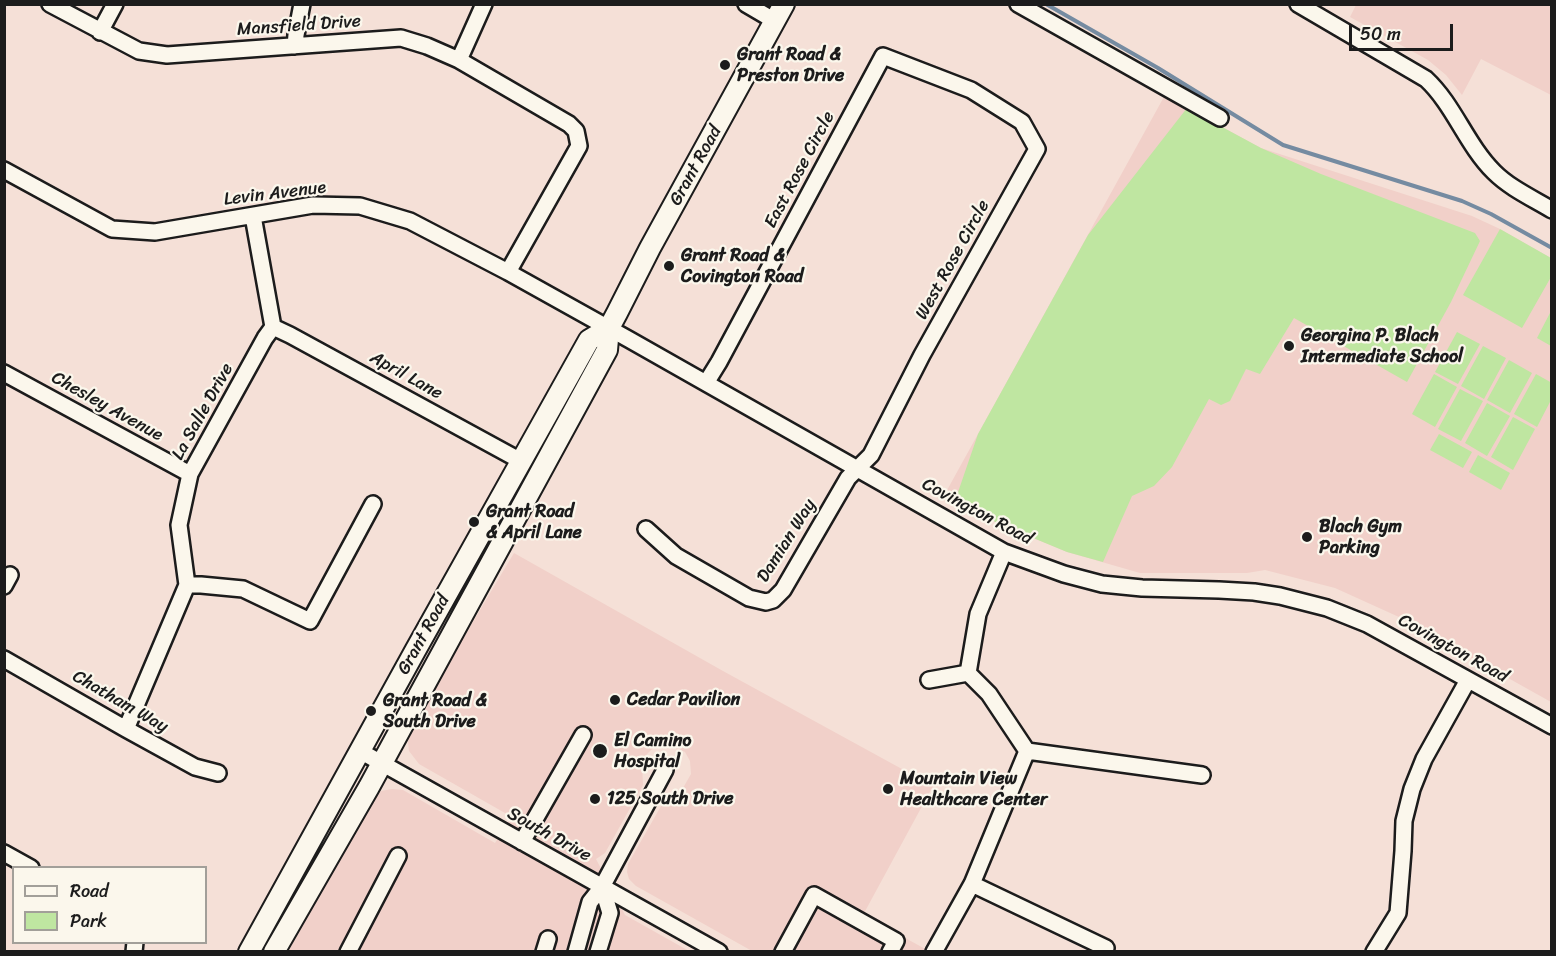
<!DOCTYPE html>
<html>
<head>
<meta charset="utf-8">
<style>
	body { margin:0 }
	#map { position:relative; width:1556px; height:956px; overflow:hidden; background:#f5e0d7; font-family:Sriracha,sans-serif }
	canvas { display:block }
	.frame { position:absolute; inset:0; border:6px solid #1c1c1c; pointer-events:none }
	.legend { position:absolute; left:12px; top:866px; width:195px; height:78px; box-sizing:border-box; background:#fbf7ec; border:2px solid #a29f99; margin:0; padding:8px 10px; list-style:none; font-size:18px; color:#1c1c1c }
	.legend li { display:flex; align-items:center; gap:12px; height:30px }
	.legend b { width:30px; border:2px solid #a29f99 }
	.scale { position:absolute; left:1349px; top:24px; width:104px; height:27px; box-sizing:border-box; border:3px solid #1c1c1c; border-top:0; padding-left:8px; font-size:18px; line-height:21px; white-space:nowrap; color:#1c1c1c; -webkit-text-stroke:4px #fbf7ec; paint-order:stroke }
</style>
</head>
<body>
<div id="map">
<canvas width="1556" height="956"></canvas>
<div class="frame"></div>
<ul class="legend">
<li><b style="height:8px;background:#fbf7ec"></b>Road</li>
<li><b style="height:16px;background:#bfe6a1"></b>Park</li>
</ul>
<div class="scale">50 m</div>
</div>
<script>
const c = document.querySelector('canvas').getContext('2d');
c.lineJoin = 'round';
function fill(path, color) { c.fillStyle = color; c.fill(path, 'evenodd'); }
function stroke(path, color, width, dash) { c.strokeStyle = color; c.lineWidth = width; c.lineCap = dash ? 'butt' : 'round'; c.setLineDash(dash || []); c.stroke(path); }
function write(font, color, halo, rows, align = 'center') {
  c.font = font + ' Sriracha,sans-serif'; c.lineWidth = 4.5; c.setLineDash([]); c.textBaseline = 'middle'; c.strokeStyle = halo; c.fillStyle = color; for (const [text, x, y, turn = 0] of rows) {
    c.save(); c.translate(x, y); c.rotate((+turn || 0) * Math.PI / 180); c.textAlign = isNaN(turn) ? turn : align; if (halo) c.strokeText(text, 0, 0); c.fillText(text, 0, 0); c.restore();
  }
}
fill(new Path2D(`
	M1356,5H1551V95L1481,59L1462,95L1446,75L1428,60L1350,17Z
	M1165,95L1187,108L1261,148L1472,216L1500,229L1551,258V702L1399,617L1335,588L1265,570L1247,573H1140L1067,552L997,523L946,492Z
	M514,553L723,671L933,786L863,915L929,951H752L636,886L629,879L627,872L628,864L665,799L683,788L691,774L690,761L685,752L669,745H658L653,748L646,755L642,764L643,785L605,853L596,859L625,915L689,951L288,952L372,800L381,791L392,789L403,790L495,843L512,817L419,764L409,751L408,742L409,733L452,657Z`), '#f1d0c9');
fill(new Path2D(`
	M1187,108L1261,148L1321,174L1475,233L1480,241L1451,302L1407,382L1294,318L1260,374L1246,369L1230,401L1221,405L1209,399L1172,467L1154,486L1132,496L1103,562L1067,552L997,523L956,498L978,434L1088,235Z
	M1500,229L1551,258V277L1522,328L1463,295Z
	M1551,311V346L1537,338Z
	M1457,332L1480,344L1458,384L1435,372Z
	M1483,346L1506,358L1484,399L1461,386Z
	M1509,360L1532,373L1510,413L1487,400Z
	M1434,374L1457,387L1435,427L1412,414Z
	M1536,374L1552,383L1551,400L1537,427L1514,414Z
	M1460,389L1483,401L1461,441L1438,429Z
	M1487,403L1510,416L1487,456L1465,443Z
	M1513,417L1535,429L1513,470L1491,457Z
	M1439,434L1472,452L1463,468L1430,450Z
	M1478,455L1510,473L1501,490L1469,472Z`), '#bfe6a1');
stroke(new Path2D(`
	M1046,4L1158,68L1283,145L1462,201L1491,214L1552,248`), '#758ba1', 4);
const minor = new Path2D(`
	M50,4L139,51L167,55L401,38L427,46L459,60L569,124L576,131L579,146L508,272
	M746,4L775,21
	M1018,4L1220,118
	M1298,4L1426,79C1454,105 1466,144 1494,172C1510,188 1532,198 1552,210
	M100,32L115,4
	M295,46L296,35L302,4
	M459,60L484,4
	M4,170L112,229L155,232L313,205L360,206L410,221L508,272L630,340L1004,552L1064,574L1102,584L1142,588L1219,590L1254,592L1280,596L1327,608L1367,624L1552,726
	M273,327L290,335L521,461
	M4,373L190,474
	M646,529L676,556L749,598L766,602L773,600L783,590L848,478L871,455L922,355L1037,149L1022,122L971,90L883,56L719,362L706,383
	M1004,552L978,614L968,673L989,694L1027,751
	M187,585H201L243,589L310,621L373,504
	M4,586L10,575
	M4,659L126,729L195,767L218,773
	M929,680L968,673
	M126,729L187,585L179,525L190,474L265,338L273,327L253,216
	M360,751L719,952
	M1027,751L1202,775
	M522,842L583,735
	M4,853L31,868
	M972,884L1106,948
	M134,952L135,942
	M348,952L398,856
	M544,952L548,939
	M576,952L590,902L602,887L665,770
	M598,952L610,913L602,887
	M783,952L814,895L896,941L890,952
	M934,952L972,884L1027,751
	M1374,952L1398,913L1403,851L1404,821L1412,789L1424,759L1468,680`);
const major = new Path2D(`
	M249,952L415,651L589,340L609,328
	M274,952L369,787L607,350L609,328L617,313L650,248L784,4`);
stroke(minor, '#1c1c1c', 20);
stroke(major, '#1c1c1c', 24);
stroke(minor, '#fbf7ec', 15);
stroke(major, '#fbf7ec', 20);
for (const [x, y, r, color] of [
	[725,65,6,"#1c1c1c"],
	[669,266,6,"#1c1c1c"],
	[1289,346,6,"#1c1c1c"],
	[474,522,6,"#1c1c1c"],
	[1307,537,6,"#1c1c1c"],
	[615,700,6,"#1c1c1c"],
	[371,711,6,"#1c1c1c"],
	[600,751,8,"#1c1c1c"],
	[888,789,6,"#1c1c1c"],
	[595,799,6,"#1c1c1c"]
]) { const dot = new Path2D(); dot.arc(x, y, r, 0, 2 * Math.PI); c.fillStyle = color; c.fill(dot); stroke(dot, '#fbf7ec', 2); }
write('18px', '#1c1c1c', '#fbf7ec', [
	["Mansfield Drive",299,26,-4],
	["Grant Road",696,166,-61],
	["East Rose Circle",800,170,-62],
	["Levin Avenue",275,194,-7],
	["West Rose Circle",953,260,-61],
	["April Lane",406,376,29],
	["Chesley Avenue",107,407,29],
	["La Salle Drive",203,412,-61],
	["Covington Road",977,512,28],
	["Damian Way",787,541,-58],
	["Grant Road",424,635,-61],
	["Covington Road",1453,649,29],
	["Chatham Way",120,702,30],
	["South Drive",549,835,29]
]);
write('bold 18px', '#1c1c1c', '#fbf7ec', [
	["Grant Road &",737,55],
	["Preston Drive",737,76],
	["Grant Road &",681,256],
	["Covington Road",681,277],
	["Georgina P. Blach",1301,336],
	["Intermediate School",1301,357],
	["Grant Road",486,512],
	["& April Lane",486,533],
	["Blach Gym",1319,527],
	["Parking",1319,548],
	["Cedar Pavilion",627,700],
	["Grant Road &",383,701],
	["South Drive",383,722],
	["El Camino",614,741],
	["Hospital",614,762],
	["Mountain View",900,779],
	["Healthcare Center",900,800],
	["125 South Drive",607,799]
], 'left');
</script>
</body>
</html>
